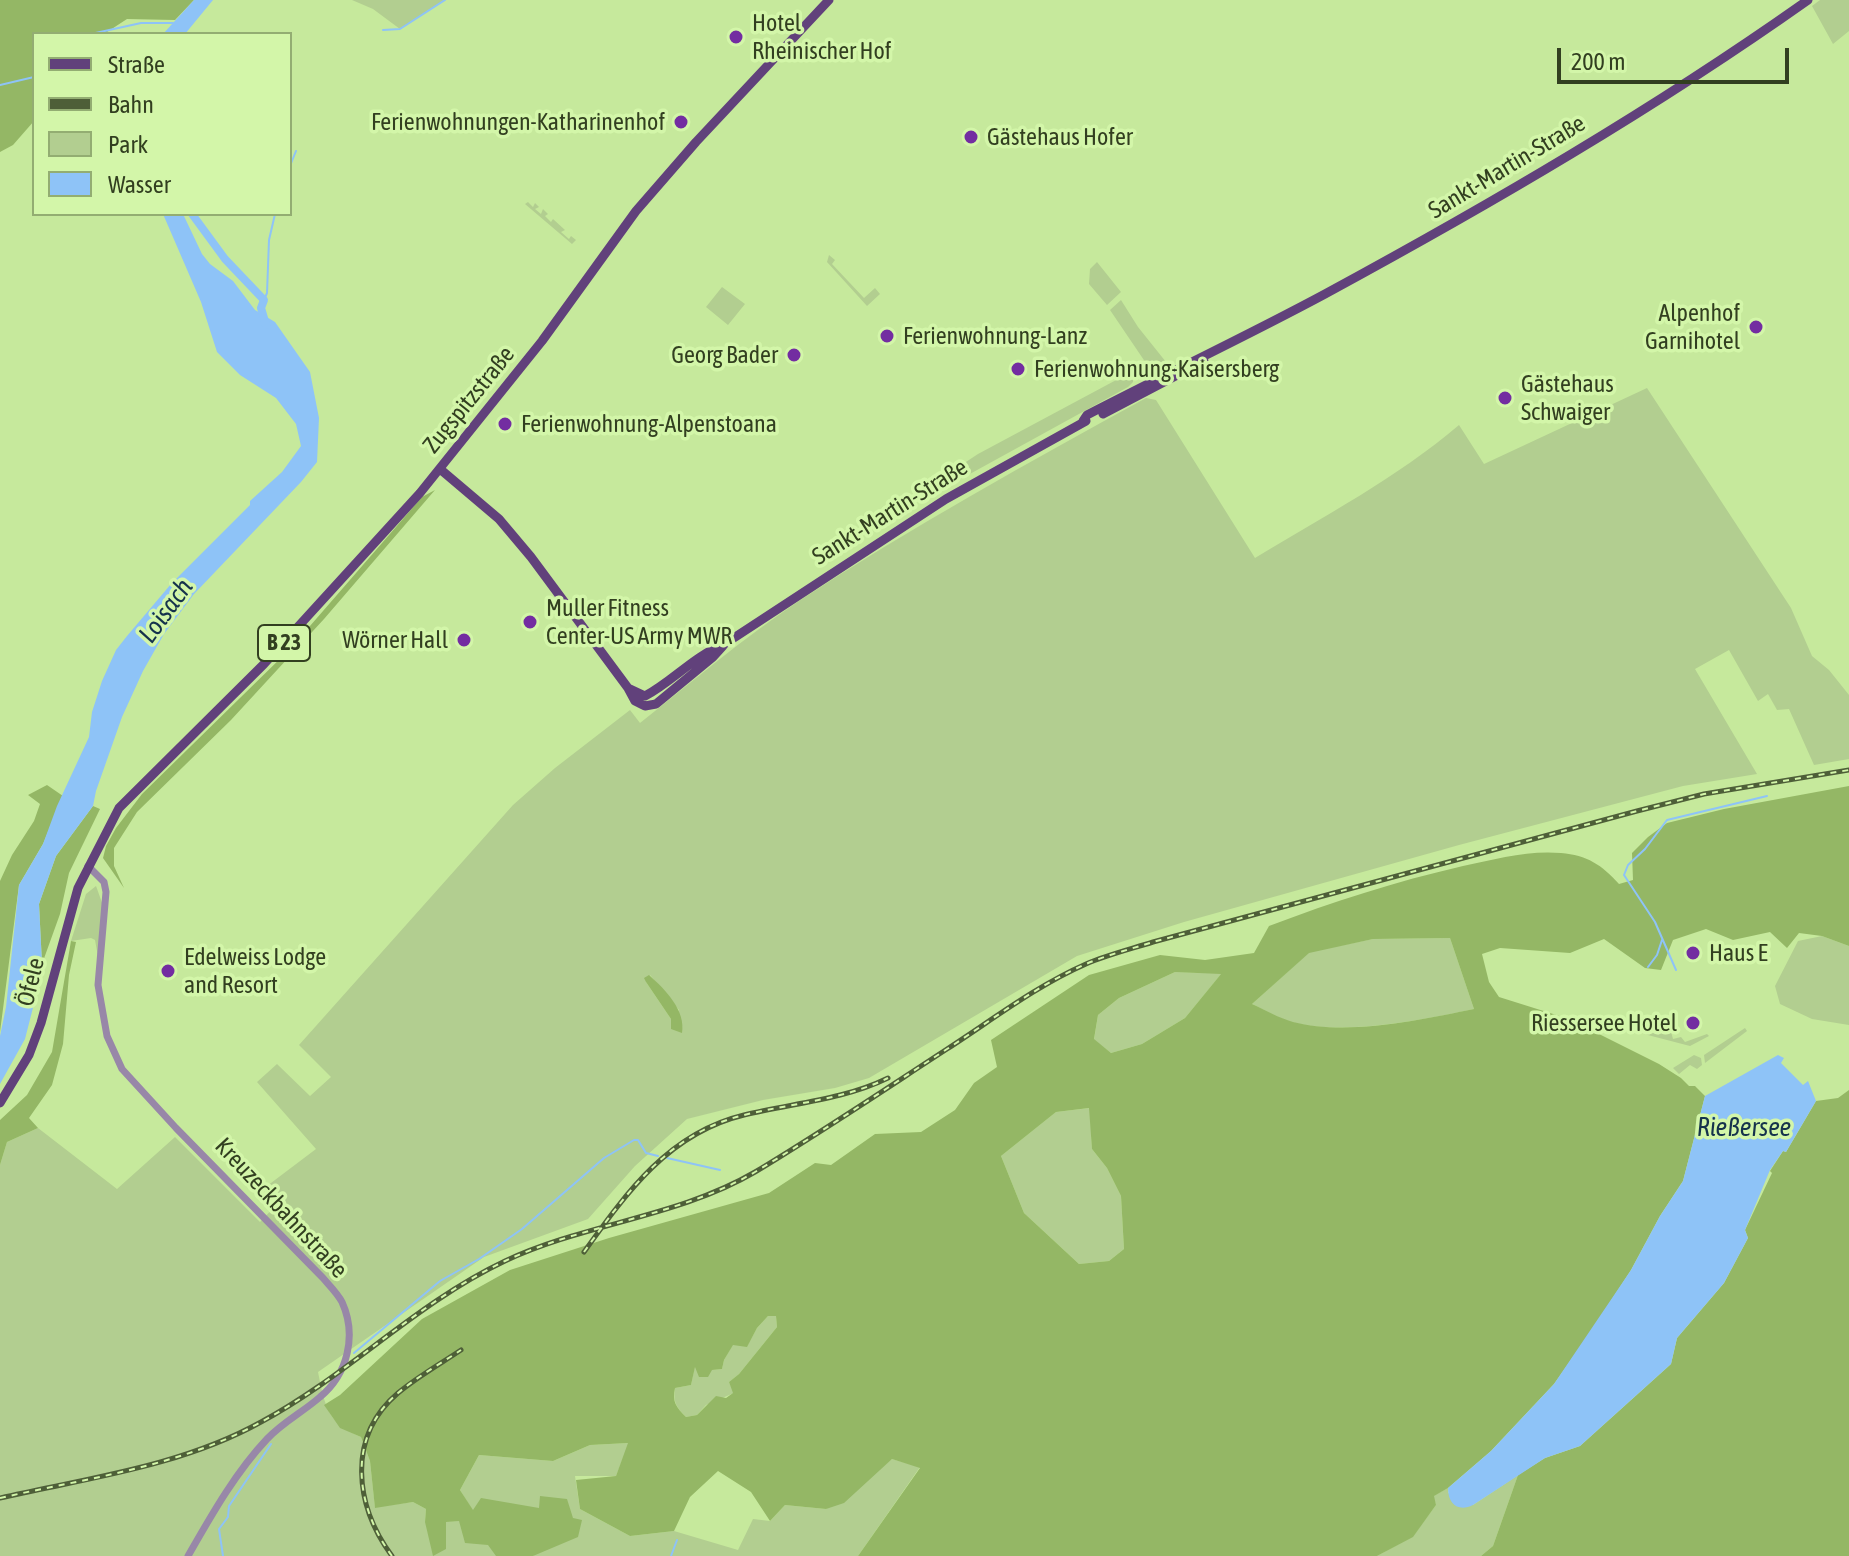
<!DOCTYPE html>
<html>
<head>
<meta charset="utf-8">
<style>
	body { margin:0 }
	#map { position:relative; width:1849px; height:1556px; overflow:hidden; background:#c6e99c; font-family:"Asap Condensed",sans-serif }
	canvas { display:block }
	.legend { position:absolute; left:32px; top:32px; width:260px; height:184px; box-sizing:border-box; background:#d3f6a9; border:2px solid #93ad72; margin:0; padding:10px 14px; list-style:none; font-size:24px; color:#323f20 }
	.legend li { display:flex; align-items:center; gap:16px; height:40px }
	.legend b { width:40px; border:2px solid #93ad72 }
	.scale { position:absolute; left:1557px; top:48px; width:232px; height:36px; box-sizing:border-box; border:4px solid #323f20; border-top:0; padding-left:10px; font-size:24px; line-height:28px; white-space:nowrap; color:#323f20; -webkit-text-stroke:6px #d3f6a9; paint-order:stroke }
</style>
</head>
<body>
<div id="map">
<canvas width="1849" height="1556"></canvas>
<ul class="legend">
<li><b style="height:10px;background:#61417b"></b>Straße</li>
<li><b style="height:10px;background:#4e5f38"></b>Bahn</li>
<li><b style="height:22px;background:#b2ce90"></b>Park</li>
<li><b style="height:22px;background:#8ec3f7"></b>Wasser</li>
</ul>
<div class="scale">200 m</div>
</div>
<script>
const c = document.querySelector('canvas').getContext('2d');
c.lineJoin = 'round';
function fill(path, color) { c.fillStyle = color; c.fill(path, 'evenodd'); }
function stroke(path, color, width, dash) { c.strokeStyle = color; c.lineWidth = width; c.lineCap = dash ? 'butt' : 'round'; c.setLineDash(dash || []); c.stroke(path); }
function write(font, color, halo, rows, align = 'center') {
  c.font = font + ' "Asap Condensed",sans-serif'; c.lineWidth = 7; c.setLineDash([]); c.textBaseline = 'middle'; c.strokeStyle = halo; c.fillStyle = color; for (const [text, x, y, turn = 0] of rows) {
    c.save(); c.translate(x, y); c.rotate((+turn || 0) * Math.PI / 180); c.textAlign = isNaN(turn) ? turn : align; if (halo) c.strokeText(text, 0, 0); c.fillText(text, 0, 0); c.restore();
  }
}
fill(new Path2D(`
	M352,0H445L400,29L373,9Z
	M1820,0H1849V31L1833,44L1812,6Z
	M528,202L533,207L535,203L539,207L535,209L541,214L543,209L548,214L545,216L551,222L553,219L565,230L561,232L569,239L571,236L576,240L572,244L525,204Z
	M829,255L835,260L832,264L864,298L875,288L880,294L867,306L827,262Z
	M1097,262L1121,292L1107,305L1089,284L1090,269Z
	M722,287L745,304L728,325L706,307Z
	M1121,300L1138,327L1166,362L1152,372L1110,310Z
	M1133,371V382L1128,387L948,486L941,488L931,485L978,454Z
	M1647,388L1791,608L1812,656L1829,670L1849,695V759L1814,765L1789,709L1777,710L1768,694L1758,701L1729,650L1695,669L1757,774L1683,786L1459,845L1184,922L1077,956L869,1078L835,1088L763,1100L687,1119L635,1166L588,1219L484,1257L318,1372C325,1406 327,1423 361,1437L370,1461L375,1507L413,1502L426,1509L425,1522L459,1521L491,1544L497,1556H0V1165L7,1142L38,1128L117,1189L175,1137L260,1222L277,1204L263,1189L316,1149L257,1082L277,1064L310,1096L331,1077L299,1045L513,805L555,768L630,710L640,723C692,682 743,638 799,601C911,527 1028,463 1146,398L1156,400L1255,558C1324,516 1397,478 1459,425L1484,464ZM650,975L679,1010L671,1019L646,982Z
	M96,886L105,911L99,962L95,940L91,938L71,941L86,894Z
	M1822,936L1849,946V1025L1812,1019L1780,1004L1775,986L1798,941Z
	M1450,938L1474,1009C1423,1020 1342,1036 1291,1022C1278,1018 1264,1010 1252,1004L1309,952L1373,939Z
	M1175,972L1222,973L1185,1018L1142,1044L1111,1053L1094,1040L1098,1015L1119,998Z
	M1670,1028L1673,1039L1681,1037L1685,1042L1707,1034L1709,1036L1690,1046L1644,1034L1646,1029L1650,1034Z
	M1745,1028L1747,1031L1705,1063L1704,1055Z
	M1694,1055L1701,1058L1702,1065L1697,1069L1690,1065L1679,1074L1673,1068Z
	M1090,1108L1092,1149L1107,1168L1121,1196L1124,1249L1109,1261L1079,1264L1024,1213L1001,1156L1056,1112Z
	M768,1316H776L777,1327L739,1374L729,1382L734,1393L706,1405L697,1415L686,1417C676,1407 673,1402 675,1388L691,1385L695,1366L712,1370L722,1369L724,1360L733,1344L747,1346L757,1328Z
	M629,1443L616,1476H575L580,1509L630,1536L674,1531L738,1550L753,1519L770,1521L785,1505L826,1509L892,1459L920,1467L858,1556H533L573,1518L539,1508L473,1511L460,1490L479,1455L553,1461L590,1445Z
	M1518,1475L1493,1546L1481,1556H1377L1413,1536L1436,1505L1433,1496L1448,1488V1493L1473,1505Z`), '#b2ce90');
fill(new Path2D(`
	M0,0H194L175,20L127,19L104,34H34V121L13,145L0,152Z
	M435,490L324,619L231,720L137,812L114,848V866L124,888L103,858L106,846L116,828L142,794L290,649L422,497Z
	M47,785L63,796L43,844L19,885L0,1032V881L12,855L34,821L40,804L28,795Z
	M1849,786V946L1822,936L1799,933L1787,948L1770,932L1733,940L1706,929L1673,940L1661,970L1645,968L1604,939L1570,953L1500,948L1482,954L1489,982L1499,997L1569,1019L1659,1064L1681,1078L1689,1086H1695L1705,1096L1683,1181L1660,1216L1631,1270L1590,1333L1554,1384L1491,1451L1448,1488L1434,1496L1436,1505L1413,1537L1377,1556H858L920,1468L892,1459L844,1503L826,1509L785,1505L770,1521L751,1492L718,1471L690,1497L674,1531L630,1536L580,1509L576,1480L616,1476L628,1443L590,1445L553,1461L479,1455L460,1490L473,1510L481,1498L539,1508L540,1496L567,1499L573,1518L582,1520L578,1537L533,1556H496L488,1545L465,1543L459,1521L446,1522V1549L433,1556L425,1522L426,1509L413,1502L375,1508L370,1461L361,1437L340,1428L324,1405L340,1395L422,1319L510,1270L609,1238L769,1193L815,1163L831,1165L875,1134L921,1132L955,1110L974,1083L997,1067L991,1040L1089,975L1160,955L1205,960L1254,953L1269,926C1335,901 1394,882 1463,866C1495,859 1529,850 1561,853C1587,855 1602,865 1619,884L1633,880L1632,853L1648,837L1667,823L1724,809ZM1450,938L1474,1009C1420,1020 1347,1036 1293,1022C1279,1018 1265,1010 1252,1004L1309,953L1373,939ZM1175,972L1221,974L1185,1018L1142,1044L1111,1053L1094,1039L1098,1015L1119,998ZM1089,1108L1092,1149L1107,1168L1121,1196L1124,1249L1109,1261L1079,1264L1024,1213L1001,1156L1056,1112ZM768,1316H776L777,1327L739,1374L729,1382L733,1393L726,1398L716,1396L697,1415L686,1417C676,1407 672,1402 675,1388L691,1385L695,1367L699,1377H708L712,1370L722,1369L724,1360L733,1345L747,1347L757,1328Z
	M93,806L100,809L69,873L60,914L42,964L39,904L56,856Z
	M71,941L76,942L69,975L63,1044L52,1085L29,1118L38,1128L7,1142L0,1165V1120L27,1095L52,1052Z
	M649,975C666,990 686,1011 682,1033L671,1029V1019L646,982L644,978Z
	M1849,1090V1556H1481L1493,1546L1518,1475L1545,1458L1580,1446L1671,1364L1677,1338L1724,1283L1748,1238L1745,1230L1772,1173L1770,1171L1783,1151L1786,1152L1816,1101L1838,1098Z`), '#94b765');
fill(new Path2D(`
	M194,0H213L185,34H163Z
	M163,214H183L202,254L210,264L233,281L255,310L275,322L310,372L319,418L317,462L301,482L194,594L164,634L143,671L122,717L96,791L93,806L56,856L39,904L42,964L37,992L25,1039L0,1084V1036L6,1007L19,885L43,844L57,806L89,737L92,712L102,681L116,650L127,636L171,584L250,505V501L282,472L301,446L296,424L276,398L240,375L217,352L201,302Z
	M1778,1055L1784,1058L1781,1063L1803,1085L1808,1081L1816,1101L1786,1152L1783,1151L1770,1170L1745,1230L1748,1238L1724,1283L1677,1338L1671,1364L1580,1446L1545,1458L1473,1505C1459,1512 1448,1505 1448,1488L1491,1451L1554,1384L1631,1270L1660,1216L1683,1181L1705,1096Z`), '#8ec3f7');
stroke(new Path2D(`
	M383,30L400,29L445,0
	M91,34L141,23H173
	M0,85L34,77
	M290,166L296,151
	M264,300L267,293L269,240L275,214
	M1648,967L1657,955L1662,940
	M1676,970L1655,922L1624,875L1628,865L1645,849L1667,820L1767,796
	M667,1158L720,1170
	M354,1353L440,1281L479,1259L522,1229L604,1158L634,1140H638L646,1153L658,1156
	M223,1556L219,1529L228,1517L229,1506L271,1444
	M671,1556L677,1540`), '#8ec3f7', 2);
stroke(new Path2D(`
	M192,214L225,259L264,300L261,308L266,325`), '#8ec3f7', 8);
stroke(new Path2D(`
	M88,866L104,882L106,892L98,985L107,1036L122,1069L176,1128L323,1278C329,1285 338,1294 342,1302C357,1335 348,1374 320,1397C303,1412 283,1422 267,1439C235,1473 211,1516 188,1556`), '#9887a8', 7);
stroke(new Path2D(`
	M1103,414L1204,361
	M1083,421L1087,415C1166,374 1247,336 1325,294C1491,204 1654,109 1808,0
	M440,469L499,519L531,557L628,688L635,701L645,706L656,704L713,657L723,646
	M628,688L645,696C673,681 694,656 723,645L946,499L1086,421
	M0,1103L29,1055L41,1023L78,888L119,808L264,664L420,493L542,341L636,211L696,142L829,0`), '#61417b', 9);
const rail = new Path2D(`
	M584,1252C627,1192 669,1133 744,1115C793,1103 843,1100 888,1078
	M0,1498C88,1478 182,1466 261,1422C347,1376 416,1303 505,1261C586,1223 678,1217 755,1172C820,1133 884,1090 947,1049C992,1020 1036,986 1086,964C1107,955 1131,949 1153,942L1637,811L1704,794L1849,770
	M392,1556C355,1506 346,1437 398,1393C417,1377 440,1364 461,1350`);
stroke(rail, '#4e5f38', 5);
stroke(rail, '#d3f6a9', 2, [6]);
for (const [x, y, r, color] of [
	[736,37,8,"#732da1"],
	[681,122,8,"#732da1"],
	[971,137,8,"#732da1"],
	[1756,327,8,"#732da1"],
	[887,336,8,"#732da1"],
	[794,355,8,"#732da1"],
	[1018,369,8,"#732da1"],
	[1505,398,8,"#732da1"],
	[505,424,8,"#732da1"],
	[530,622,8,"#732da1"],
	[464,640,8,"#732da1"],
	[1693,953,8,"#732da1"],
	[168,971,8,"#732da1"],
	[1693,1023,8,"#732da1"]
]) { const dot = new Path2D(); dot.arc(x, y, r, 0, 2 * Math.PI); c.fillStyle = color; c.fill(dot); stroke(dot, '#d3f6a9', 3); }
for (const [x, y, w] of [
	[284,643,52]
]) { const box = new Path2D(); box.roundRect(x - w / 2, y - 18, w, 36, 6); c.fillStyle = '#d3f6a9'; c.fill(box); stroke(box, '#323f20', 2); }
write('bold 22px', '#323f20', null, [
	["B 23",284,643]
]);
write('24px', '#323f20', '#d3f6a9', [
	["Hotel",752,23],
	["Rheinischer Hof",752,51],
	["Ferienwohnungen-Katharinenhof",665,122,"right"],
	["Gästehaus Hofer",987,137],
	["Alpenhof",1740,313,"right"],
	["Garnihotel",1740,341,"right"],
	["Ferienwohnung-Lanz",903,336],
	["Georg Bader",778,355,"right"],
	["Ferienwohnung-Kaisersberg",1034,369],
	["Gästehaus",1521,384],
	["Schwaiger",1521,412],
	["Ferienwohnung-Alpenstoana",521,424],
	["Muller Fitness",546,608],
	["Center-US Army MWR",546,636],
	["Wörner Hall",448,640,"right"],
	["Haus E",1709,953],
	["Edelweiss Lodge",184,957],
	["and Resort",184,985],
	["Riessersee Hotel",1677,1023,"right"]
], 'left');
write('24px', '#323f20', '#d3f6a9', [
	["Sankt-Martin-Straße",1507,167,-31],
	["Zugspitzstraße",469,400,-51],
	["Sankt-Martin-Straße",890,512,-32],
	["Öfele",31,982,-76],
	["Kreuzeckbahnstraße",281,1208,47]
]);
write('italic 26px', '#15324c', '#d3f6a9', [
	["Loisach",166,611,-54],
	["Rießersee",1744,1128]
]);
</script>
</body>
</html>
